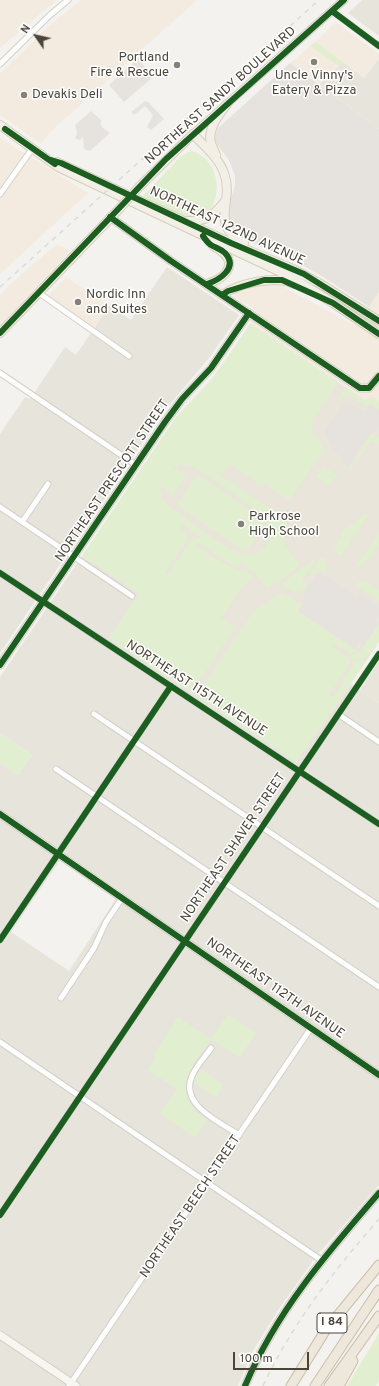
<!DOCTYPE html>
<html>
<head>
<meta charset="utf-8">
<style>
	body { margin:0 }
	#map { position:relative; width:379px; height:1386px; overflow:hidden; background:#f4f2ee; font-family:Overpass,sans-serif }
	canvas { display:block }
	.north { position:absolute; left:16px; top:16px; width:40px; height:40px; -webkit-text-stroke:3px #fff; paint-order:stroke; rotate:304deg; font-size:11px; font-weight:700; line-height:16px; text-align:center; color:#4b4439 }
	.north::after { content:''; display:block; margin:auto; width:14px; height:18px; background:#4b4439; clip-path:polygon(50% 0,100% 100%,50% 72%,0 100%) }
	.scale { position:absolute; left:233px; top:1352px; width:76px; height:18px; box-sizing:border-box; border:2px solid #4b4439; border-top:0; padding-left:5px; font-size:12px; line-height:14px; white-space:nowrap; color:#4b4439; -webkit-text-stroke:3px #fff; paint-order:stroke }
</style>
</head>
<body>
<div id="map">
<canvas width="379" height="1386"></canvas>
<div class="north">N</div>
<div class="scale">100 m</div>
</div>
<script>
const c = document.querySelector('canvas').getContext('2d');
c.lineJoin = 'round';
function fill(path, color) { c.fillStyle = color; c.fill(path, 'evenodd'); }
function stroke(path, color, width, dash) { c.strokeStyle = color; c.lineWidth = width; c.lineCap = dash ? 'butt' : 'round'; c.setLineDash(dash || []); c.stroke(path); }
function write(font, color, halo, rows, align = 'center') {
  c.font = font + ' Overpass,sans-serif'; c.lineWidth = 3; c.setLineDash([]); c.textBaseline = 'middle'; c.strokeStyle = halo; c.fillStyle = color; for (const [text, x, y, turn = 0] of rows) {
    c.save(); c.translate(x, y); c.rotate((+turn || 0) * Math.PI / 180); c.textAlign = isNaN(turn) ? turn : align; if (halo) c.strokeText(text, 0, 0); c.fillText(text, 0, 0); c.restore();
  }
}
fill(new Path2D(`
	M362,0H379V36L348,13Z
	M379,58V129L319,84L343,62L364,78Z
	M167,267L239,315L209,358L164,411L0,653V434L25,397L30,399L65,347L76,355L109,306L131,320Z
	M82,556L139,594L109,638L297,762L351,684L379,703V1185L318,1254L280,1307L251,1354L238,1386H0V763L18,775L32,755L0,733V677ZM65,853L121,891L69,971L11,932Z`), '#e7e4dc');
fill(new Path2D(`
	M0,0H57L0,48Z
	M81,0H197L49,133L41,144L0,115V73L19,56L44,30Z
	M336,22L379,54V58L364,78L315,42Z
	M310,46L338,66L319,84L290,63Z
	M0,138L88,193L0,274Z
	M57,245L62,246L70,251L0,325V294L46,253Z
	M66,277L109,306L94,329L47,297Z
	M263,283H276L356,326L379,292V401L373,397L367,400L363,399L250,324L258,312L234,296L237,292Z`), '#f3ebdf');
fill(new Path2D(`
	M290,63L379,129V292L369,307L325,278L295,261L238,236L229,224L228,209L235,185V176L229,160L216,143L215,137L217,129Z`), '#e6e2de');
fill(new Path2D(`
	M250,324L363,399L367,400L373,397L379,401V642L298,762L109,638L139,594L82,556L216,375Z
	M379,661V703L360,690Z`), '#eae5da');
fill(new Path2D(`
	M315,42L343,62L338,66L310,46Z
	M191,151C229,160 223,226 187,218C176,215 155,202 143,196L181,156Z
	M251,324L338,382L313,419C307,438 324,438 323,452L291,498L287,499L264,483L262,486L230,464L222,474L213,470L288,520L284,544L300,565L278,583H274L267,588L254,572L243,566V561H240L242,562L241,566L231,565L199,543L196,545C212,559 231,569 251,573L254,577L242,587L222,617L215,613L235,628L192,692L109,638L133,602L139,598V594L82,556L176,417L211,380ZM180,464L195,467L266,517C271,526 273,537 266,546C261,553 250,556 241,554C229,550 176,512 165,502L161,495L160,486L173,495L189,472L185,475L173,467ZM183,524L202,538H195L191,541L168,574L165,572L188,540L186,533L180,529Z
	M345,388L365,400L373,397L379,401V410L370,404L367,407L349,395L343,396L340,400L338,399Z
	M371,433L379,438V445L371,440L351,470L349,468L351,466Z
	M323,466L339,476L326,486L317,477L314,480Z
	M198,474L267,522L246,552L177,505Z
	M365,513L368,516L341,556L335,551V545L342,536L340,533Z
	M379,532V545L371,557L357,568L356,566Z
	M319,555L302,581L308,585L302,591L293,592L281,584Z
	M321,557L325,558L327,572L318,571L312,577L310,572Z
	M365,580L379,590V601L356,586L359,581Z
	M281,592L302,605L298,611L358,651L351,654L334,644L332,646L349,658L350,663L329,695L333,698L343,683L341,682L342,680L353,666L352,661L367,659L298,760L295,761L196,695L200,690L203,698L202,688L253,612Z
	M379,623V641L368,658L352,659L351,656L360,652Z
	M0,733L32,755L18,775L0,763Z
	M228,1014L256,1033L239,1058L211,1039C190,1069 168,1093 207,1120L195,1138L160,1114L177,1089L148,1070L156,1057L153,1055L178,1017L211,1039Z
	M201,1069L224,1085L216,1097L193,1082Z
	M379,1333V1381L376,1386H347Z`), '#e1eecf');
fill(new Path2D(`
	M145,52L147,56L141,62L153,77L124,102L109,85Z
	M145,101L148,102L164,119L151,130L147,127L153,115L145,106L134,115L131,112Z
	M91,111L102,121L100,123L102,127L110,133L90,151L84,149L83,137L80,140L75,138L77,133L75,125Z
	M346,401L364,412L370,404L379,410V428L370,434L348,466L344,463L342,457L332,451L330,443L324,433Z
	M321,573L358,597L361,593L379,606V615L376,620L379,623L364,645L360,642L355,649L298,611L302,606L305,591L316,576Z`), '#e6e3df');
const street = new Path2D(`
	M332,11L379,46
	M0,64L50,15L68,0
	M0,194L32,149
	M39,293L129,356
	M0,373L136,465
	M0,507L132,596
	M22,522L48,484
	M0,573L379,824
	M94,714L379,906
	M338,714L379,742
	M56,769L379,987
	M0,940L171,686
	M61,998L94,948L106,922L122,898
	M0,1042L321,1260
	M211,1048C205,1057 196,1066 192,1076C179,1105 220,1122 239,1135
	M0,1215L379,654
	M69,1386L311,1028`);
const secondary = new Path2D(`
	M193,134L344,0
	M110,217L171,261L360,388H369L379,376
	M0,665L165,422L182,399L211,368L249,313
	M0,814L379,1075
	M0,1335L76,1386
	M245,1386C276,1312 327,1253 379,1193`);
const primary = new Path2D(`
	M0,125L58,167L293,278L333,303L379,334
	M216,155C215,151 212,147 211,143C207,129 219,115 227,104
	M57,162L231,243L293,269L324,286L379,321
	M140,186L193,134C204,146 219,158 224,173C235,202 208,224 244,243
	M188,221C206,222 214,215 225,201
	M207,284C231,276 239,259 213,246
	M222,295C239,283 275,275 294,284
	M0,333L119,209`);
const highway = new Path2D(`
	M291,1386L325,1331L379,1265
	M315,1386L379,1290
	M329,1386L379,1316
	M339,1386L353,1361`);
stroke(street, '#d2d0cb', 7);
stroke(secondary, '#d3cfc5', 9);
stroke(primary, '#d6cebb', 10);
stroke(highway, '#ccbfa9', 11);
stroke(street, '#fdfdfc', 5);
stroke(secondary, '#f7f6f1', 7);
stroke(primary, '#f2efe6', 8);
stroke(highway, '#ede8db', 9);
stroke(new Path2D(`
	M0,287L319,0
	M263,1386C293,1322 333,1272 379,1219`), '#dbdbda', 1.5, [5, 5]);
const primaryBridge = new Path2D(`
	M119,209L140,186`);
stroke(primaryBridge, '#d6cebb', 10, []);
stroke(primaryBridge, '#f2efe6', 8);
stroke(new Path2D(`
	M332,11L379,46
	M5,129L55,164
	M51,160L61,163L231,243L304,274L379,321
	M110,217L171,261L360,388H369L379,376
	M203,236C205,239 208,243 211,245C216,248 221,249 225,253C239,268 219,280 207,284
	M222,295L228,291L264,280H282L333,303L379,334
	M0,333L166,159L344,0
	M0,573L379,824
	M0,665L165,422L182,399L211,368L249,313
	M0,814L379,1075
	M0,940L171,686
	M0,1215L379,654
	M245,1386C276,1312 327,1253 379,1193`), '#1b5e20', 6);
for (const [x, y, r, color] of [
	[314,62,4,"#868178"],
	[177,65,4,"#868178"],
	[24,95,4,"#868178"],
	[78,302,4,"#868178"],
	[241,524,4,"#868178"]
]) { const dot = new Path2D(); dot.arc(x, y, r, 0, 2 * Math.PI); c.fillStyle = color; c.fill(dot); stroke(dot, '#fff', 1.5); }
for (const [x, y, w] of [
	[332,1323,30]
]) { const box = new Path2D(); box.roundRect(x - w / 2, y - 10, w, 20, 3); c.fillStyle = '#fff'; c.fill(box); stroke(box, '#4b4439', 1); }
write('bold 12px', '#4b4439', null, [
	["I 84",332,1323]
]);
write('13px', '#4b4439', '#fff', [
	["Portland",169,58,"right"],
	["Fire & Rescue",169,73,"right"],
	["Uncle Vinny's",314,76,"center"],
	["Eatery & Pizza",314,91,"center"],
	["Devakis Deli",32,95],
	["Nordic Inn",86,295],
	["and Suites",86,310],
	["Parkrose",249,517],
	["High School",249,532]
], 'left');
write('13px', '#4b4439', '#fff', [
	["NORTHEAST SANDY BOULEVARD",221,96,-42],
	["NORTHEAST 122ND AVENUE",227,227,25],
	["NORTHEAST PRESCOTT STREET",113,481,-56],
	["NORTHEAST 115TH AVENUE",196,689,33],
	["NORTHEAST SHAVER STREET",234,848,-56],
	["NORTHEAST 112TH AVENUE",275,989,35],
	["NORTHEAST BEECH STREET",191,1207,-56]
]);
</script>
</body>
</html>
